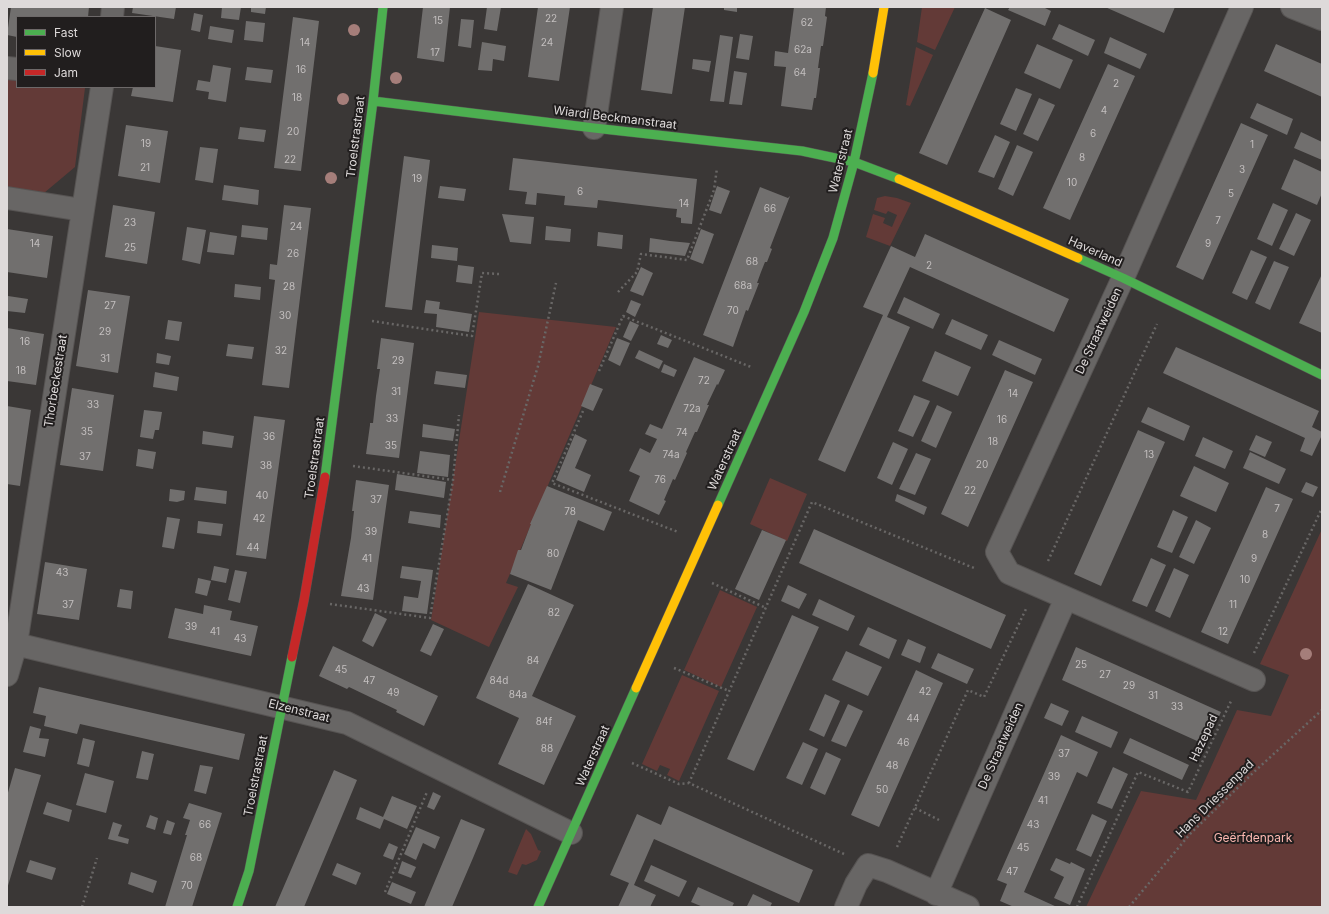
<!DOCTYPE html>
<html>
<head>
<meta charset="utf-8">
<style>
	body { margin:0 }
	#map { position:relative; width:1329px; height:914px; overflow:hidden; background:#3a3736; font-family:Inter,sans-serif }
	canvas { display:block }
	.frame { position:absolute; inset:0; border:8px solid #dedada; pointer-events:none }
	.legend { position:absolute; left:16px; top:16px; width:140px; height:72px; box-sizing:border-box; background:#211e1e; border:1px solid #6d6969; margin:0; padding:5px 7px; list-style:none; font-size:12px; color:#dedada }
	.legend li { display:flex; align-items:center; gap:8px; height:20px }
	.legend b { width:20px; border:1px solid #6d6969 }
</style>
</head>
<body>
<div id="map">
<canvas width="1329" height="914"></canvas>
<div class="frame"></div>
<ul class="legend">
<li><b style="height:5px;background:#4caf50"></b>Fast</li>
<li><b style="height:5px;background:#ffc107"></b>Slow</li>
<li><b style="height:5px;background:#c62828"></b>Jam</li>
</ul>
</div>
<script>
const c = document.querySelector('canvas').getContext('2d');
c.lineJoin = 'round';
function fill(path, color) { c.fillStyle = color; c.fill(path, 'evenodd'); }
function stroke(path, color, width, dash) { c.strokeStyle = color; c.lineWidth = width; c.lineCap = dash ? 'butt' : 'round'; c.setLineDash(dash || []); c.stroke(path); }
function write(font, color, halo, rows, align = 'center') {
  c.font = font + ' Inter,sans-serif'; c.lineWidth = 4; c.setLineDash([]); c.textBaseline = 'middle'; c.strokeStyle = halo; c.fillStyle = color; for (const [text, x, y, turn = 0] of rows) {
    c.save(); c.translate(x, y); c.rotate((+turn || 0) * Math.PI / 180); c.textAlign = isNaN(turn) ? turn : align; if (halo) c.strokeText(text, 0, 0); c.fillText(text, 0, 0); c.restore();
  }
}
fill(new Path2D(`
	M922,7H955L935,50L917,42Z
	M916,47L933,55L910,106L906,105Z
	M7,78L17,79V87H75L85,88L75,167L44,193L7,188Z
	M885,196L897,198L911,203L890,246L866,237L873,214L885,218L883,223L892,227L897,215L888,211L886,214L874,210L877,198Z
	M479,312L616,327L506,583L518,587L489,647L431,620Z
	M770,478L807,494L787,541L750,524Z
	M1322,529V907H1086L1141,791L1196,800L1237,710L1271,716L1289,675L1260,664Z
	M720,590L757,607L721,687L684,670Z
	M682,675L719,691L679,781L667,775L670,769L660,765L657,771L642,764Z
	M526,829L531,834L538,850L541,851L537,860L526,865L522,864L517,875L508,872Z`), '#633a37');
fill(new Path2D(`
	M11,7H89L88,17H17V37L7,35Z
	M133,7H176L174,19L132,13Z
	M222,7H241L239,20L221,18Z
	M251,7H266L265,14L251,12Z
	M423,7H450L444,62L417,58Z
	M487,7H501L497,31L484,29Z
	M538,7H570L559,81L528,77Z
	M653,7H685L672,94L641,90Z
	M724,7H737V12L724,10Z
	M794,7H826L825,16L827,17L823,46H821L818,68H820L816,98H814L812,110L781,106L786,67L774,66L775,51L788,53Z
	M1010,7H1043L1051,11L1045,26L1008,10Z
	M1105,7H1175L1164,33Z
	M985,8L1011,20L947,165L919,153Z
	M194,13L203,15L200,32L191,30Z
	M293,17L319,21L301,171L274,168Z
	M461,19L474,20L471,48L458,46Z
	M246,21L265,23L263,42L244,40Z
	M1059,24L1095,40L1088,56L1052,39Z
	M210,26L234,30L232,43L208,39Z
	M740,34L753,36L749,60L736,58Z
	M720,35L733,37L724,102L710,101Z
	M1110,37L1147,54L1140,69L1104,53Z
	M482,42L506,46L504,61L493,59L492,71L478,70Z
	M1037,44L1073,60L1060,89L1024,73Z
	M1276,44L1322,64V97L1264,71Z
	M155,46L181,50L173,102L131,96L133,87H155Z
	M693,59L711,61L709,72L692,69Z
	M1108,64L1135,76L1070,220L1043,208Z
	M213,65L231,68L226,102L208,99L209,92L196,90L198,80L210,82Z
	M247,67L273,70L271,83L245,80Z
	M734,71L747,73L742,105L729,104Z
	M1016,88L1032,94L1016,131L1000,124Z
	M1039,98L1055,105L1038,141L1023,134Z
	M1257,103L1293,119L1287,135L1250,118Z
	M1241,123L1268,135L1203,280L1176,267Z
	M126,125L168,131L160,183L118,176Z
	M240,127L266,130L264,142L238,139Z
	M1301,132L1322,142V160L1294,148Z
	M995,135L1010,142L994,178L978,172Z
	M1017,145L1033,152L1013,196L998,189Z
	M200,147L218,149L213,183L195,180Z
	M404,156L430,160L412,310L385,307Z
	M513,158L697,179L692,224L681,223V218L676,217L677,209L666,208L598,200L597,208L564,205L565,196L537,193L536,205L525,204L527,192L509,190Z
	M1294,159L1322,172V193L1317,205L1281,189Z
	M224,185L259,190L258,205L222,200Z
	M440,186L466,189L464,201L438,198Z
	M717,186L730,191L721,214L709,210Z
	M760,187L788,198L790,196L770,248L772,249L767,262H765L761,272L757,283H759L748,311L746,310L733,347L703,335Z
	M1273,203L1288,210L1272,246L1257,239Z
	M113,205L155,212L147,264L105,257Z
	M284,205L311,208L289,388L262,385L275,280L269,279L270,264L277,265Z
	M1296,213L1311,220L1294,256L1279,249Z
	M502,214L534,217L531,244L510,242Z
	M242,225L268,228L267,240L241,237Z
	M546,226L571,229L570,242L545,240Z
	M187,227L206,230L200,264L182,260Z
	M7,229L53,236L47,278L7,272Z
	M701,229L714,234L703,264L690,259Z
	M210,232L237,236L234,255L207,252Z
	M598,232L623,235L622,249L597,246Z
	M925,234L1069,299L1054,332L910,267L887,317L910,327L845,472L818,460L883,315L863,307L891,246L915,257Z
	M650,238L670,241L690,243L685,256L669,254L649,252Z
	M432,245L458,248L457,261L431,258Z
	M1251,250L1267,257L1247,300L1232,293Z
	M1274,261L1289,267L1270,310L1255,303Z
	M458,265L474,267L472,284L456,282Z
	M641,267L653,273L643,296L630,291Z
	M1322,274V333L1299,323Z
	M235,284L261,287L260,300L234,297Z
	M88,290L130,296L118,373L76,366Z
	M8,296L28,299L25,313L7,311Z
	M904,297L940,314L933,329L897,313Z
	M426,300L440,302L439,309L472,314L469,332L436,327L437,314L424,313Z
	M631,300L641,304L635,317L626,312Z
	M952,319L988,335L981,350L945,334Z
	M168,320L182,322L179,341L165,339Z
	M630,321L639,325L631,341L623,337Z
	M7,328L44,334L36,385L7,381Z
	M661,335L672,340L668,348L657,344Z
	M381,338L414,343L399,458L366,454L370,425V423H373L376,396L380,369H377Z
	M617,338L630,343L620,366L608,360Z
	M999,340L1042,359L1035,375L992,355Z
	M228,344L254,347L252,359L226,356Z
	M1176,347L1319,411L1312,427L1322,432V435L1312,456L1300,451L1305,438L1163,373Z
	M639,350L663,361L659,369L635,358Z
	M935,351L971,367L958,396L922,381Z
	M157,353L171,356L169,365L156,363Z
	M694,357L725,370L718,385L717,384L707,405H709L697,432H695L686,452L687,453L675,480L673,479L664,500L666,501L659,515L629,501L640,476L629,471L640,448L650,453L657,439L645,434L650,424L662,429Z
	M664,364L677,370L674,377L661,372Z
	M1005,370L1033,382L968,527L941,514Z
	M436,371L467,375L465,388L434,384Z
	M155,372L179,377L177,391L153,387Z
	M590,384L603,389L593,411L581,406Z
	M72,388L114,395L103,471L60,465Z
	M914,395L930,401L913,437L898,431Z
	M937,405L952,412L936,448L921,441Z
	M7,406L31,410L20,486L7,484Z
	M1148,407L1190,426L1184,441L1141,422Z
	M144,410L162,412L159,430H155L153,439L140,437Z
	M254,416L285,420L266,559L236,555Z
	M423,424L455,429L453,441L422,437Z
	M1138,430L1165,442L1101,586L1074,574Z
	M203,431L234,436L232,448L202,444Z
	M575,434L587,440L575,468L591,475L584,492L556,480Z
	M1256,435L1272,442L1265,457L1249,450Z
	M1203,437L1233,451L1225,469L1195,456Z
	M893,442L908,449L892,485L877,478Z
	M138,449L156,452L153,469L136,466Z
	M420,451L450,455L448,477L417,473Z
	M1250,452L1286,469L1279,484L1243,468Z
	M916,453L931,459L915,495L899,489Z
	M1194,466L1229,483L1216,512L1180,496Z
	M397,474L446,482L444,498L395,490Z
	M356,480L389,485L373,600L341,596L351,538L354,511H352Z
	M1306,482L1318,487L1313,497L1301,492Z
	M547,486L612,512L604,531L578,520L551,590L510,574L518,550H521L531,524H530Z
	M196,487L227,491L226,504L194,500Z
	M1266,487L1293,499L1228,644L1201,632Z
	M170,489L185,491L184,500L177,502L169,501Z
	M897,494L927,507L924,515L895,501Z
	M1173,510L1188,517L1172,553L1157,547Z
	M410,511L441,515L440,528L408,523Z
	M167,517L180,519L174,549L162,547Z
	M1196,520L1211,528L1194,564L1179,557Z
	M198,521L223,524L221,536L197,533Z
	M814,529L1006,615L991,649L799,563Z
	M762,530L786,540L759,600L735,589Z
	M1151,558L1166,565L1147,607L1132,601Z
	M45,562L87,569L79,620L37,614Z
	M214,566L229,569L226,583L211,580Z
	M402,566L433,570L427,614L402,611L404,596L418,598L421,581L400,578Z
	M1174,568L1189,575L1170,618L1155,611Z
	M235,570L247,572L240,603L228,600Z
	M198,578L211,581L207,596L195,593Z
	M528,584L574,605L532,696L576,716L544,785L498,764L519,718L476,698Z
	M788,585L807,594L799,609L781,601Z
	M120,589L133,591L131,609L117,607Z
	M819,599L855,616L848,631L812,615Z
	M204,605L232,611L230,620L258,626L251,656L168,638L175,608L203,614Z
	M375,613L387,619L373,647L362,641Z
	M792,615L819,627L754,771L727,759Z
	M433,624L444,629L431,656L420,651Z
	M868,627L897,640L889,659L859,645Z
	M908,639L926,647L920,663L901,655Z
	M333,646L438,696L424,726L396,712L397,710L349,687L347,689L319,676Z
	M1076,647L1221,712L1206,745L1062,680Z
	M846,651L882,667L868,696L832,680Z
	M938,653L974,669L967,684L931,668Z
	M916,670L943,683L879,827L851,815Z
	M39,687L245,734L239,760L80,724L77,734L44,726L46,716L33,713Z
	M825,694L840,701L824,737L809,730Z
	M1051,703L1069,711L1062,726L1044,718Z
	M848,704L863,711L846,747L831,741Z
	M1082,716L1118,732L1111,748L1075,732Z
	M30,726L41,729L39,738L49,739L45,757L23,752Z
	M1061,735L1098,752L1087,777L1077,772L1024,892L1057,907H1014L1000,901L1007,884L997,880Z
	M83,738L95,741L89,767L77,764Z
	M1130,738L1189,765L1182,780L1123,753Z
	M803,742L818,749L802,785L786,778Z
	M142,751L154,754L148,780L136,778Z
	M826,752L841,759L825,795L810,788Z
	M200,765L213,767L206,794L194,791Z
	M1113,767L1128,774L1112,809L1097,803Z
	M15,768L41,775L7,889V796Z
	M334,770L357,780L345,809L304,907H275Z
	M85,773L114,781L106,813L76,805Z
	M433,792L441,796L434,810L427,807Z
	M392,796L417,806L407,829L384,819L380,829L356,819L360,807L383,817Z
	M47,802L72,810L69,822L43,814Z
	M189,803L222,813L192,907H165L187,835H185L190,820L183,818Z
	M669,806L813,870L799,903L654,839L634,885L656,895L650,907H618L629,883L610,875L637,814L661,825Z
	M1092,814L1107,821L1091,857L1076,850Z
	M150,815L158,818L155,830L146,827Z
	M461,819L485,829L473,858L452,907H424Z
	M167,820L175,823L171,835L163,833Z
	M113,822L122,825L118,836L129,839L128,844L108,839Z
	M416,827L440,837L435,849L423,843L416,860L404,854Z
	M389,843L398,847L393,860L383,856Z
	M1056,858L1070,864L1071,862L1085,869L1070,905L1054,898L1064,877L1050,870Z
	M30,860L56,868L52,880L26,872Z
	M402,861L416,867L411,878L398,873Z
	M337,863L361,873L356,885L332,875Z
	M651,865L687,881L679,897L644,881Z
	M131,872L157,881L153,893L128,884Z
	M392,882L416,892L411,904L387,894Z
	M698,887L734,903L732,907H703L691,902Z
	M753,894L772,903L770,907L747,906Z`), '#716f6e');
const street = new Path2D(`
	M1242,7L1123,278L997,552L1009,573L1254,680
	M1292,7L1322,19
	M112,17L113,7
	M7,68L17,69
	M594,128L612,7
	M7,198L82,210
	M7,642L347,723L571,833
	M7,675L16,644L102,87
	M936,894L1066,598
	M846,907L856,884L868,865L887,871L968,907`);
const fast = new Path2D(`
	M373,101L594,128L802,151L854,162L899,179
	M1078,258L1123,278L1322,375
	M325,477L373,101L383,7
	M718,505L804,312L833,238L854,162L873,73
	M237,907L249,871L292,657
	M538,907L636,688`);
const slow = new Path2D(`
	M873,73L884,7
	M899,179L1078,258
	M636,688L718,505`);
const jam = new Path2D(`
	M292,657L304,600L325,477`);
stroke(street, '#575453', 24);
stroke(fast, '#575453', 10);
stroke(slow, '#575453', 10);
stroke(jam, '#575453', 10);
stroke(new Path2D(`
	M618,292L637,272L641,254L687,260L714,190L717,168
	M372,321L472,336L482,273L499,274
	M599,371L623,316L751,367
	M583,411L552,483L678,532
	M353,466L453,480
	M500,492L538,366L556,283
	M1048,561L1157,324
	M712,583L766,608
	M330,604L430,618L453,480L459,415
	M1254,653L1322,508
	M674,668L729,691
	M632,763L679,784L689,783
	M915,808L939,820
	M897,847L968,690L984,697L1026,609
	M844,854L689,783L812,502L974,568
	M385,892L427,792
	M82,907L97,858
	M1077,907L1138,772L1188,792L1232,699
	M1129,907L1190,834L1255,771L1322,710`), '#696766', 2.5, [2, 3]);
stroke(street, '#686665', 22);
stroke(fast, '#4caf50', 9);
stroke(slow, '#ffc107', 9);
stroke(jam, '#c62828', 9);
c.fillStyle = '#a57e7a';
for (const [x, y] of [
	[354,30],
	[396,78],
	[343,99],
	[331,178],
	[1306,654]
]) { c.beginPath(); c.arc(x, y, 6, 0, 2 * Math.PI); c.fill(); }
write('10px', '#c3bfbf', null, [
	["22",551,19],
	["15",438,21],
	["62",807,23],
	["14",305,43],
	["24",547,43],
	["62a",803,50],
	["17",435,53],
	["16",301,70],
	["64",800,73],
	["2",1116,84],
	["18",297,98],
	["4",1104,111],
	["20",293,132],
	["6",1093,134],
	["19",146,144],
	["1",1252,145],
	["8",1082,158],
	["22",290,160],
	["21",145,168],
	["3",1242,170],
	["19",417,179],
	["10",1072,183],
	["6",580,192],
	["5",1231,194],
	["14",684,204],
	["66",770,209],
	["7",1218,221],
	["23",130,223],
	["24",296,227],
	["14",35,244],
	["9",1208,244],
	["25",130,248],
	["26",293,254],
	["68",752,262],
	["2",929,266],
	["68a",743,286],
	["28",289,287],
	["27",110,306],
	["70",733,311],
	["30",285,316],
	["29",105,332],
	["16",25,342],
	["32",281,351],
	["31",105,359],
	["29",398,361],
	["18",21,371],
	["72",704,381],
	["31",396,392],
	["14",1013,394],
	["33",93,405],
	["72a",692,409],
	["33",392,419],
	["16",1002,420],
	["35",87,432],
	["74",682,433],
	["36",269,437],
	["18",993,442],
	["35",391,446],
	["74a",671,455],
	["13",1149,455],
	["37",85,457],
	["20",982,465],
	["38",266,466],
	["76",660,480],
	["22",970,491],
	["40",262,496],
	["37",376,500],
	["7",1277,509],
	["78",570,512],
	["42",259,519],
	["39",371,532],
	["8",1265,535],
	["44",253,548],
	["80",553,554],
	["41",367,559],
	["9",1254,559],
	["43",62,573],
	["10",1245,580],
	["43",363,589],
	["37",68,605],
	["11",1233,605],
	["82",554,613],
	["39",191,627],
	["41",215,632],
	["12",1223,632],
	["43",240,639],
	["84",533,661],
	["25",1081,665],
	["45",341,670],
	["27",1105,675],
	["47",369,681],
	["84d",499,681],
	["29",1129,686],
	["42",925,692],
	["49",393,693],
	["84a",518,695],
	["31",1153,696],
	["33",1177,707],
	["44",913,719],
	["84f",544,722],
	["46",903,743],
	["88",547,749],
	["37",1064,754],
	["48",892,766],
	["39",1054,777],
	["50",882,790],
	["41",1043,801],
	["66",205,825],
	["43",1033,825],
	["45",1023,848],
	["68",196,858],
	["47",1012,872],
	["70",187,886]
]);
write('12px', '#dedada', '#211e1e', [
	["Wiardi Beckmanstraat",615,118,7],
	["Troelstrastraat",356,137,-83],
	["Waterstraat",841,161,-76],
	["Haverland",1095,252,24],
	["De Straatweiden",1099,331,-65],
	["Thorbeckestraat",56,381,-81],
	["Troelstrastraat",315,458,-82],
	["Waterstraat",725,460,-66],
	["Elzenstraat",299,711,14],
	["Hazepad",1204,738,-65],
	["De Straatweiden",1001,746,-66],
	["Waterstraat",593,756,-66],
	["Troelstrastraat",256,776,-79],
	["Hans Driessenpad",1215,799,-45]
]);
write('12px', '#fcb8b1', '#211e1e', [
	["Geërfdenpark",1253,838]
]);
</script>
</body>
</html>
